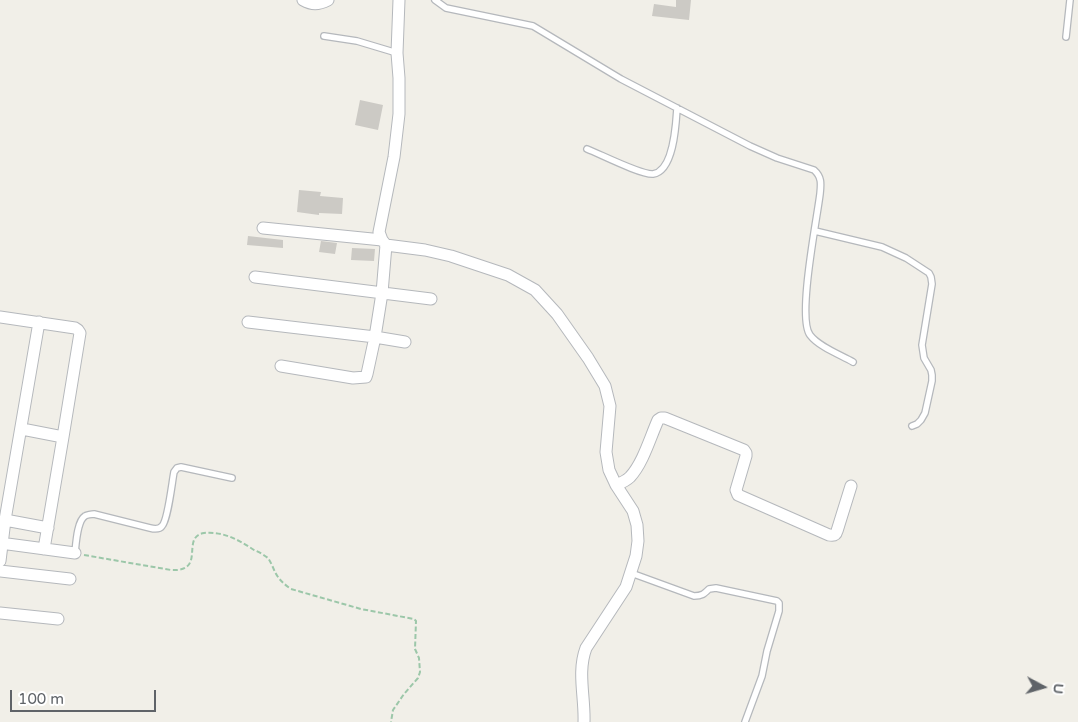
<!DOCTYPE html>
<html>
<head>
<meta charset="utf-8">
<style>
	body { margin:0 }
	#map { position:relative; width:1078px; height:722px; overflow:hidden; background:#f1efe8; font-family:"Varela Round",sans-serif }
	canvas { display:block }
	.north { position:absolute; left:1018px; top:662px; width:50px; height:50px; -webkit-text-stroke:4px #fff; paint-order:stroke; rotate:96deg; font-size:14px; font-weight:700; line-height:20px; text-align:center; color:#5f6368 }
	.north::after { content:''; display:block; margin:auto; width:18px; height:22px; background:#5f6368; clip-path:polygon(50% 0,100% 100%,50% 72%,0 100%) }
	.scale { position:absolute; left:10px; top:690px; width:146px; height:22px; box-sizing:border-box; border:2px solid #5f6368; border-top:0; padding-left:6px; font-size:15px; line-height:18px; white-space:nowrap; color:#5f6368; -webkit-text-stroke:4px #fff; paint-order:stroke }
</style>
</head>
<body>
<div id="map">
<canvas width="1078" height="722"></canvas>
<div class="north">U</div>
<div class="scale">100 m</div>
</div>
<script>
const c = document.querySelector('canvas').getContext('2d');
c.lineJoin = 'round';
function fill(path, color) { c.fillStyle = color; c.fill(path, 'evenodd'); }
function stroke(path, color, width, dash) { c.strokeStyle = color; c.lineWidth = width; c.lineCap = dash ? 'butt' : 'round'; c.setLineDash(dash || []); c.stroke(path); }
fill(new Path2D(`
	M676,0H691L689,20L652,16L654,4L676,7Z
	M360,100L383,105L378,130L355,125Z
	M299,190L321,192L320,196L343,198L342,214L319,213V215L297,212Z
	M248,236L283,240V248L247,245Z
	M321,241L337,243L335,254L319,252Z
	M352,248L375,249L374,261L351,260Z`), '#cccac5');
const service = new Path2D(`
	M435,0L446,8L533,26L621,79L750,146L777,158L814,170C822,177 821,184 820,194C817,219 797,318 810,335C819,347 841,355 853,362
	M324,36L357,41L397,53
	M1066,37L1070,0
	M587,149C600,154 641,175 653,174C674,171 676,124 677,108
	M815,231L882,247L906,258L929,273L931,277L932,284L922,345L924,358L931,370L932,375V381L925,413L921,420L917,424L912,426
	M75,553C76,544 77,521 85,516C86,515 92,514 94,514L150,528C154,529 159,530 162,526C168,520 172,482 174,472L177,468L181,467L232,478
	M631,573L694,596C702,596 704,594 709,589L716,588L777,601L779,603V611L767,651L762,676L745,722`);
const minor = new Path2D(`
	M303,0C312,5 318,5 328,0
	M263,228L382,240L386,245L425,250L451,256L508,275L535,290L557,314L588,358L605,386L610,406L606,452L609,470L616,485L633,511L637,525L638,541L636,556L626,587L586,648C577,672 585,697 584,722
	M382,240L379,232L394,157L399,114V78L397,53L399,0
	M255,277L431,299
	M0,317L75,328L78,330L80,333L63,437L44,549
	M248,322L375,337L382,293L386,245
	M281,366L353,378L366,377L367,374L375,337L405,342
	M22,429L63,437
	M616,485C621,483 626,481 630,477C643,463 650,438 658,420L661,418H665L744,450L746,453V456L736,490L738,495L829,535C834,536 836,535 837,531L851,486
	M5,520L48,528
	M0,543L75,553
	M0,561L5,520L39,322
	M0,571L70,579
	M0,613L58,619`);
stroke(service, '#b5b8bc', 8);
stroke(minor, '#b5b8bc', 13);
stroke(new Path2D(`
	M84,555L171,570C207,572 180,537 204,533C223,531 239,540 254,550C259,552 264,555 268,558C271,562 273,568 275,572C279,580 284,584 291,589L361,609L414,619L416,621L415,649L419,658L420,672L418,678L404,694L393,710L391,722`), '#9cc7a9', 2, [5, 2.5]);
stroke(service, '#fff', 5.5);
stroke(minor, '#fff', 11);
</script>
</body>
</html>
